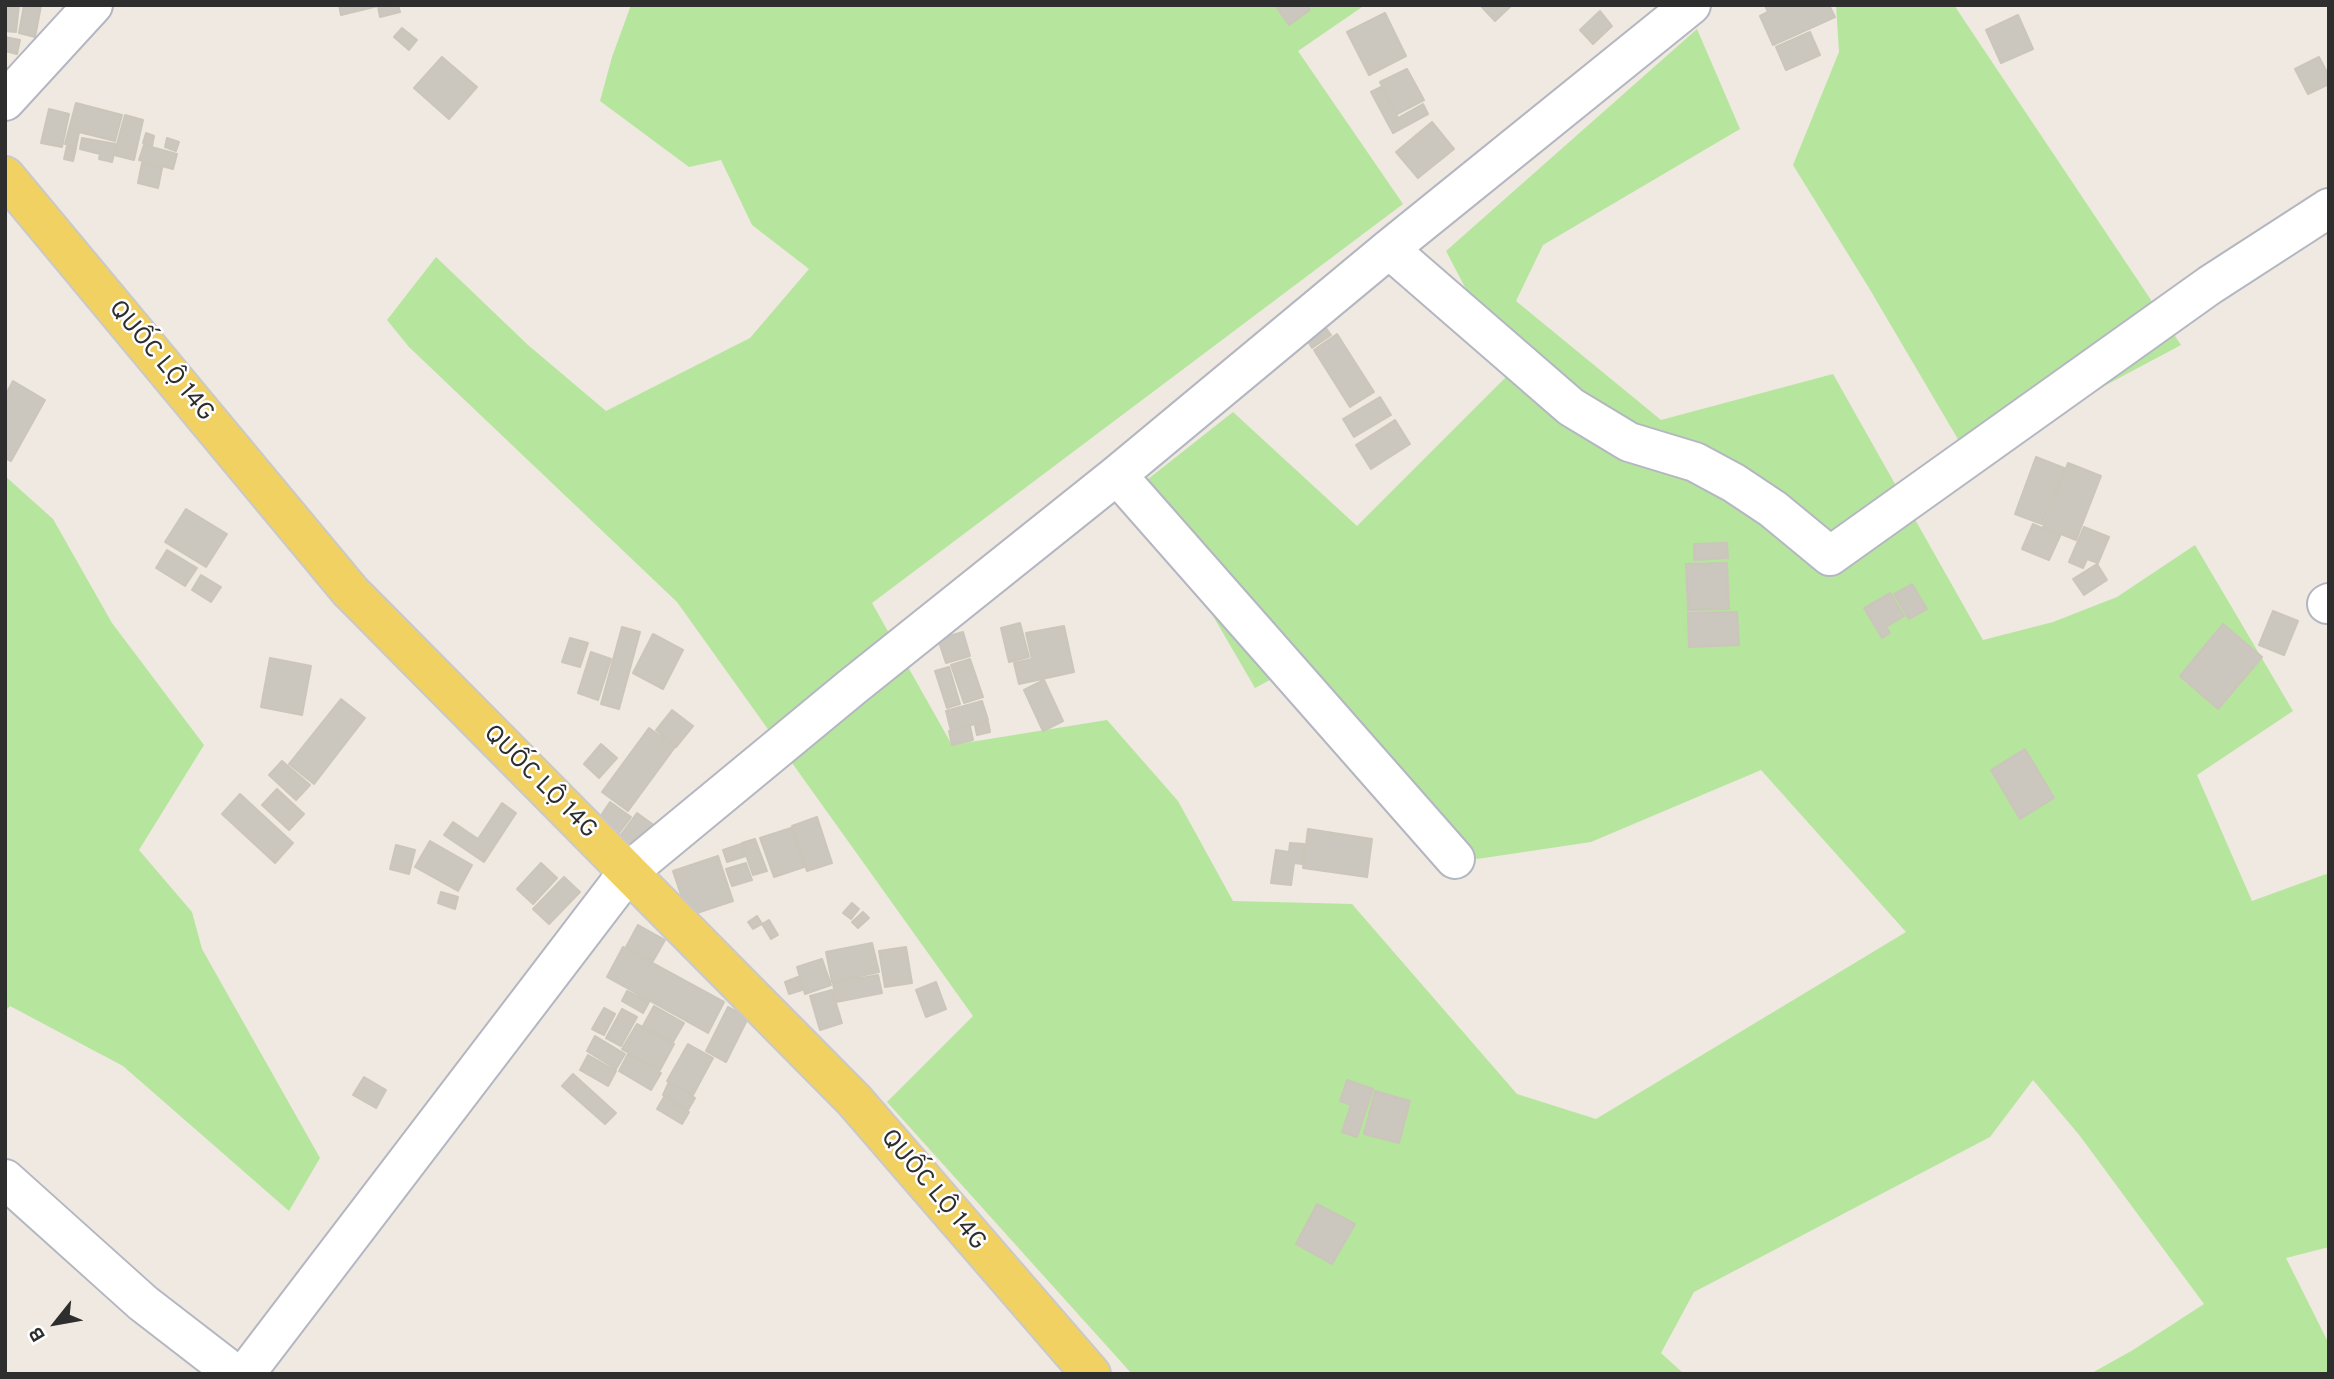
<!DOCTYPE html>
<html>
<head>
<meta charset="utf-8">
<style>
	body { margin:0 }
	#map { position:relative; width:2334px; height:1379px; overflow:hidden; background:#efe9e1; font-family:Overpass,sans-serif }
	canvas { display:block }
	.frame { position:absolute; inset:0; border:7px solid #2e2e2e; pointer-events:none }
	.north { position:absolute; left:21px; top:1288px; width:70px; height:70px; -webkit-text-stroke:5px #fff; paint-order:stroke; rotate:239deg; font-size:19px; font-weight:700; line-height:28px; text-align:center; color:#2e2e2e }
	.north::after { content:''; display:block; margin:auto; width:24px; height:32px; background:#2e2e2e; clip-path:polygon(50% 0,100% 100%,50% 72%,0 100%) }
</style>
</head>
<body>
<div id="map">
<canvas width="2334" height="1379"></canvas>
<div class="frame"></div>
<div class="north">B</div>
</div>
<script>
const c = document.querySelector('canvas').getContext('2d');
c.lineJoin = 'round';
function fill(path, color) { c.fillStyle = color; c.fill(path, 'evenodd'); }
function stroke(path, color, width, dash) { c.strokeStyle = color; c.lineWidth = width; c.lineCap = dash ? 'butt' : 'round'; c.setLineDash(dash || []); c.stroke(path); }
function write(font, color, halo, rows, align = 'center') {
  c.font = font + ' Overpass,sans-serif'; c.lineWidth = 5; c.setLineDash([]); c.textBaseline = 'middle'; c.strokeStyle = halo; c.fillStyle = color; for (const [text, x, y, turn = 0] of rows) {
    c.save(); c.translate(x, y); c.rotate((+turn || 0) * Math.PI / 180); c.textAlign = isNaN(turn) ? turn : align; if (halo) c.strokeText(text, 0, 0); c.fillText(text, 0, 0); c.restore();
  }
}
fill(new Path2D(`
	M631,5H1365L1298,51L1403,204L872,603L952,745L1107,720L1178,801L1233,901L1352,904L1517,1094L1596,1119L1906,932L1761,770L1591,842L1477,859L1292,668L1255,688L1138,487L1233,412L1357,526L1510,373L1446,251L1697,29L1740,129L1543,245L1516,301L1661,420L1833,374L1983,640L2053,622L2117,597L2195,545L2293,711L2197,775L2252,901L2329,873V1247L2286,1258L2329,1344V1374H2090L2133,1350L2204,1304L2080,1136L2033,1080L1990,1137L1694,1292L1661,1353L1684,1374H1132L887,1102L973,1016L677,602L409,347L387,320L436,257L528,345L606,411L750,338L809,269L752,225L721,160L689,167L600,101L612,57Z
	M1836,5H1954L2181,345L1969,458L1869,288L1793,165L1839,52Z
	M5,476L53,519L112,623L204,745L139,850L192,912L202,949L320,1158L289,1211L123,1066L10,1006L5,1011Z`), '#b6e59e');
const building = new Path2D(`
	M5,5H19L16,32L5,31Z
	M24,5L41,6L35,37L19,33Z
	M339,5H398L400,12L380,17L378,6L341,15Z
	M1275,5H1307L1310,10L1289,25Z
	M1480,5H1512L1495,21Z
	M1765,5H1829L1835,17L1773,45L1760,16L1768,12Z
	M1600,11L1612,26L1593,44L1580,30Z
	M1385,13L1406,56L1369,75L1347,32Z
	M2018,15L2033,49L2001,63L1986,30Z
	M402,28L417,40L409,50L394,37Z
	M1810,32L1820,55L1786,70L1776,47Z
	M5,37L20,40L17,54L5,51Z
	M442,57L477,87L449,119L414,88Z
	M2319,57L2329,76V84L2308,94L2295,69Z
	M1407,69L1424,100L1397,114L1380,82Z
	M1381,87L1398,118L1423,104L1428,114L1393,133L1371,92Z
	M76,103L122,115L115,141L79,132L76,147L65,144Z
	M49,109L69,114L62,147L41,143Z
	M125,115L143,120L134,160L114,155Z
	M1432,122L1454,149L1418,178L1396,152Z
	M146,133L154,136L152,146L143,143Z
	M82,138L116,144L112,162L99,159L100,154L80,149Z
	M167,138L179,142L176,151L165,147Z
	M144,145L177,154L173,169L139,160Z
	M67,146L76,148L73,161L64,159Z
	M142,163L162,168L158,188L138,183Z
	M1323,324L1331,335L1312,348L1305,336Z
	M1337,334L1374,392L1350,407L1314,350Z
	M13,381L45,400L11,461L5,458V396Z
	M1380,397L1391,415L1354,437L1343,419Z
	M1395,420L1410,444L1371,469L1356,445Z
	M2036,457L2064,468L2042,524L2015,514Z
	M2068,463L2101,476L2076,540L2043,527Z
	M186,509L227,534L206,567L165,542Z
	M2033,524L2060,536L2049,560L2022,549Z
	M2084,527L2109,537L2098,563L2087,559L2083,568L2069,562Z
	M1727,543L1728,558L1694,560V544Z
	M167,550L197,568L185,586L156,568Z
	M1727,563L1729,609L1688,610L1686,564Z
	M2097,564L2107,580L2084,595L2073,579Z
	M201,575L221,587L211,602L192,590Z
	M1912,584L1927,609L1909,619L1894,594Z
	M1890,593L1904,616L1886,627L1890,633L1882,638L1864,608Z
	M2273,611L2298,621L2284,655L2259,645Z
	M1737,612L1739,645L1689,647L1688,613Z
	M1020,623L1029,657L1009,662L1001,628Z
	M2223,624L2262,657L2218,709L2180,676Z
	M1064,626L1074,672L1019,684L1014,663L1032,659L1026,633Z
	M622,627L640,632L619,709L601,704Z
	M963,632L970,656L946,663L938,639Z
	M653,634L683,650L663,689L633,673Z
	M570,638L588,643L580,667L562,662Z
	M591,652L611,659L598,700L578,693Z
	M270,658L311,666L302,715L261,707Z
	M970,659L983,697L964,703L951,665Z
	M949,667L960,704L947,708L935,671Z
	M1044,680L1063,721L1043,731L1024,690Z
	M341,699L365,718L314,784L289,764Z
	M982,701L988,720L951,731L946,711Z
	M672,710L693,726L676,747L656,730Z
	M988,722L990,732L977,735L975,726Z
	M970,726L973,740L952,745L949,731Z
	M649,728L675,747L628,811L602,792Z
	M601,744L617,758L599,778L584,764Z
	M2025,749L2054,798L2020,819L1991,770Z
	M282,761L310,785L296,800L269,775Z
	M277,789L304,814L289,830L262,805Z
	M240,794L293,843L275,863L222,814Z
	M610,802L631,817L616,837L596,823Z
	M502,803L516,813L484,862L444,835L453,822L478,839Z
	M637,813L655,826L635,854L617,840Z
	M817,817L832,863L807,871L792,826Z
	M791,828L804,867L774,877L760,838Z
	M1308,829L1372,839L1367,877L1303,868Z
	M755,839L767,871L753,875L742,843Z
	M430,841L472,865L458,891L415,867Z
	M1290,843L1304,844L1302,864L1294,863L1291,885L1271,883L1276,850L1289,852Z
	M741,844L746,856L727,862L723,850Z
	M396,845L415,850L409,874L390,869Z
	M718,856L733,901L688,916L673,871Z
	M541,863L557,878L533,904L517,889Z
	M746,863L752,880L732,886L726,869Z
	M564,877L580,892L549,924L533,909Z
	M441,892L458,897L455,909L438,903Z
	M852,903L859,909L851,919L843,913Z
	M863,912L869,918L858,928L852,922Z
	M757,916L762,924L753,929L748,922Z
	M769,920L778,935L771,939L762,924Z
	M638,925L665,940L653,961L626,947Z
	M872,943L879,972L832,982L826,952Z
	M623,947L724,1002L708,1033L607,977Z
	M906,947L912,983L885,987L879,951Z
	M822,959L831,985L805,994L797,967Z
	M878,975L882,993L836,1002L833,983Z
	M798,977L802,990L789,994L785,982Z
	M936,982L946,1009L926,1017L916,990Z
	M832,990L842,1023L820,1030L810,996Z
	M627,991L649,1002L643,1013L622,1001Z
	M654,1006L684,1023L673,1042L643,1026Z
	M728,1007L748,1018L726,1062L706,1051Z
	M604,1008L615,1014L604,1035L592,1029Z
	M622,1009L637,1017L621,1046L606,1038Z
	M637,1024L674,1044L660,1070L622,1049Z
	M595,1036L625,1054L616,1069L587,1051Z
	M688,1044L713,1058L693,1095L667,1081Z
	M628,1054L661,1073L651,1090L619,1071Z
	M588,1055L616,1071L608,1086L580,1070Z
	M573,1074L616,1113L605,1124L562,1086Z
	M364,1077L386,1090L376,1108L353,1095Z
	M1347,1080L1373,1089L1357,1137L1342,1132L1351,1105L1340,1101Z
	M669,1082L695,1098L688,1110L663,1095Z
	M1375,1091L1410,1101L1399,1143L1364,1134Z
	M664,1097L689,1112L682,1124L657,1109Z
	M1317,1204L1355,1224L1332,1264L1296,1244Z`);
fill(building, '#cbc7bf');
stroke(building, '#cbc5ba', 2);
const minor = new Path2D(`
	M5,101L93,5
	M1389,249L1571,407L1629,442L1695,462L1734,483L1773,509L1830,556L2210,285L2329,208
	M1117,475L1455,859
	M2327,604L2329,603
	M628,872L852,687L1117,475L1389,249L1691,5
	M5,1179L143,1303L235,1374`);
const tertiary = new Path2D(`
	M245,1374L628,872`);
const primary = new Path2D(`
	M5,176L350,591L854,1100L1091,1374`);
stroke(minor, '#b4b7c1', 42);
stroke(tertiary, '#b4b7c1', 42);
stroke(primary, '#c9c9c9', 42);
stroke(minor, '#fff', 38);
stroke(tertiary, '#fff', 38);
stroke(primary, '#f2d163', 38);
write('24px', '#2e2e2e', '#fff', [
	["QUỐC LỘ 14G",160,362,50],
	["QUỐC LỘ 14G",539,783,45],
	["QUỐC LỘ 14G",932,1191,50]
]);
</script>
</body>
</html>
